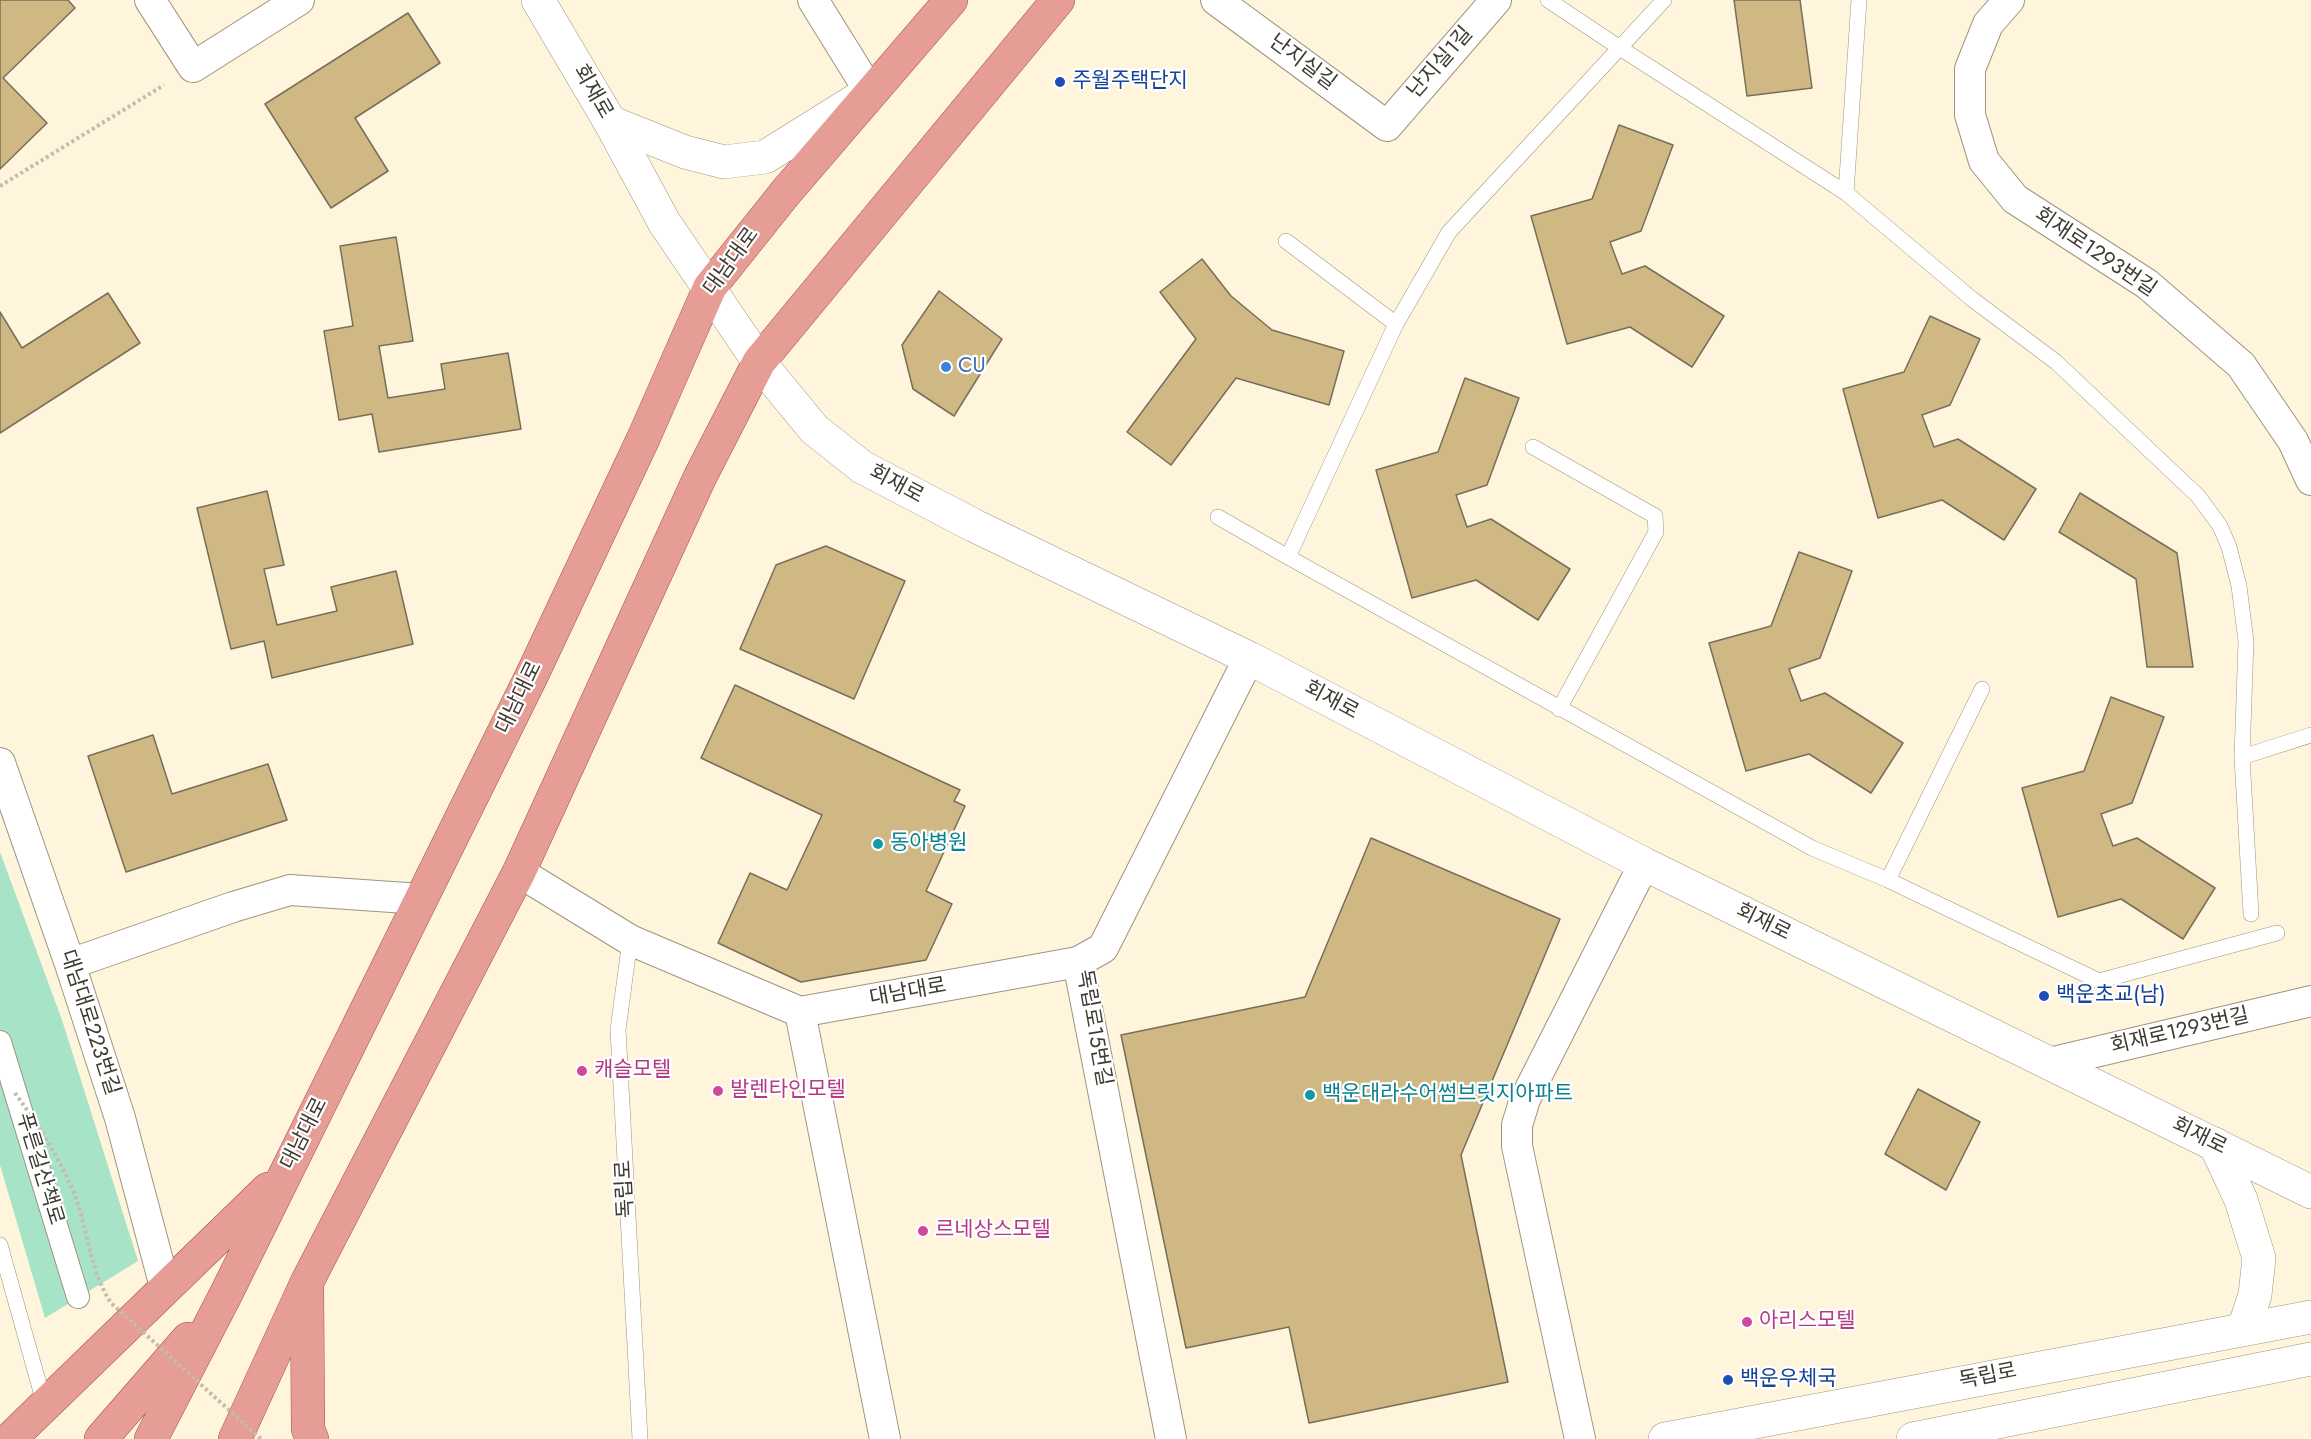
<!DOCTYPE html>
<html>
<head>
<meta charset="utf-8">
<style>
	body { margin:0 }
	canvas { display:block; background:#fff4dc }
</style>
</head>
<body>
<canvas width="2311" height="1439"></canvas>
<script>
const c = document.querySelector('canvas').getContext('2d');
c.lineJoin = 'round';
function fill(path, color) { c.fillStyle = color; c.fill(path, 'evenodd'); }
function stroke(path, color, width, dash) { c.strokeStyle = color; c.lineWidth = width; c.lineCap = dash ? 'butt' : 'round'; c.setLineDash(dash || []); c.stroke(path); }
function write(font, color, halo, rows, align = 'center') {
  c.font = font + ' Jost,"Noto Sans KR",sans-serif'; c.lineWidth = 4.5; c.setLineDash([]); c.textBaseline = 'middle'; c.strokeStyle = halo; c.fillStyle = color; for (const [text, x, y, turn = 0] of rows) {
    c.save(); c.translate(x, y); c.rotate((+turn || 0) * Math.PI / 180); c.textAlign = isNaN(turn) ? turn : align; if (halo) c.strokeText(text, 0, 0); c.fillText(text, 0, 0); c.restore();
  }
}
fill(new Path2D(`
	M0,852L62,1020L138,1261L45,1318L0,1165Z`), '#a7e3c6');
const building = new Path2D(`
	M0,0H68L75,8L3,78L47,123L0,169Z
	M1734,0H1800L1812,88L1747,96Z
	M408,13L440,63L355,118L388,171L331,208L265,104Z
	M1619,125L1673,145L1641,231L1610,242L1622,274L1645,266L1724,316L1692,367L1630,327L1567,344L1531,216L1592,199Z
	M396,237L413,341L379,346L388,398L445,389L441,364L508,353L521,429L379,452L372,414L339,420L324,331L353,326L340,246Z
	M1202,259L1231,296L1272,330L1344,351L1329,405L1236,378L1171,465L1127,432L1196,339L1160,292Z
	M939,291L1002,339L954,416L913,389L902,345Z
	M108,293L140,343L0,433V312L22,348Z
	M1930,316L1980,339L1950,405L1922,415L1934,447L1958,439L2036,489L2004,540L1942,500L1878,518L1843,389L1904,372Z
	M1465,378L1519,398L1487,485L1456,495L1467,527L1491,519L1570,569L1538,620L1476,580L1412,598L1376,470L1438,452Z
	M267,491L284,565L264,569L277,625L337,611L331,587L396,571L413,644L272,678L264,641L231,649L197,508Z
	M2080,493L2177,553L2193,667H2147L2136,579L2059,532Z
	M826,546L905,581L854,699L740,649L776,565Z
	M1799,552L1852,571L1820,658L1789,669L1801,701L1825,693L1903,743L1871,793L1809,754L1746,771L1709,643L1771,626Z
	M735,685L960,790L954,801L965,806L926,891L952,904L926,960L801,982L718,943L750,873L787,890L822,815L701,758Z
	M2111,697L2164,717L2132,803L2101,814L2113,846L2137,838L2215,888L2183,939L2121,899L2058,917L2022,788L2084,771Z
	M153,735L172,794L268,764L287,820L126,872L88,756Z
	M1371,838L1560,919L1461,1155L1508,1382L1309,1423L1289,1327L1186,1348L1121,1035L1305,997Z
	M1918,1089L1980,1122L1946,1190L1885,1154Z`);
fill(building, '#cfb883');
stroke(building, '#786f5a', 1.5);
const service = new Path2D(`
	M1548,0L1620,48L1846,193L1972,299L2056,362L2198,496L2220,526L2229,547L2239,586L2246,641L2242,757L2251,914
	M1664,0L1449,232L1396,324L1288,557L1812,848L1888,880L2099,981L2277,933
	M1846,193L1859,0
	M1286,241L1396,324
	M1533,447L1655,516L1656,532L1559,709
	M1218,517L1288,557
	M2242,757L2311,735
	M1888,880L1982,689
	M630,940L618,1030L640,1439
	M0,1245L45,1406`);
const pedestrian = new Path2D(`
	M0,1042L78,1297`);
const minor = new Path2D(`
	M150,0L193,67L299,0
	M813,0L870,92
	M1216,0L1387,126L1496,0
	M2009,0L1988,24L1970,69V115L1984,161L2015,199L2147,284L2241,365L2293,441L2311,480
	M0,763L70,964L120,1118L165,1287
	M519,872L630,940L800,1012L1078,962L1103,948L1249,658
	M1078,962L1171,1439
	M70,964L233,907L290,890L421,899
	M800,1012L885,1439
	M2049,1063L2311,1001
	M1580,1439L1517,1146V1125L1525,1099L1644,864`);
const tertiary = new Path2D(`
	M610,122L685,152L724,162L765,157L866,94
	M2215,1144L2241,1200L2259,1258L2255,1295L2244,1328`);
const secondary = new Path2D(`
	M538,0L610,122L664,222L759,362L814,429L862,467L975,526L1249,658L1644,864L2311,1192
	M1665,1439L2311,1317
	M1913,1439L2311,1359`);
const primary = new Path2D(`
	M307,1290L308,1429L312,1439
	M10,1439L268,1189
	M101,1439L188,1339
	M151,1439L226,1294L531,677L644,437L710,287L786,192L951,0
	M235,1439L307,1282L519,872L700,477L759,362L1058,0`);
stroke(service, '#9e957f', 16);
stroke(pedestrian, '#9e957f', 24);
stroke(minor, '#9e957f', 32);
stroke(tertiary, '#9e957f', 34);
stroke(secondary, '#9e957f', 34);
stroke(primary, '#a15046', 34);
stroke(new Path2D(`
	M0,186L164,85`), '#c5bca9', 4, [3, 3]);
stroke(service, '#fff', 15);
stroke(pedestrian, '#fff', 22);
stroke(minor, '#fff', 30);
stroke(tertiary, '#fff', 33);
stroke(secondary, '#fff', 33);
stroke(primary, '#e69d96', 33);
stroke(new Path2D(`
	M15,1093C38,1125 59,1157 74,1193C88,1229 89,1269 111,1303L261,1439`), '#c5bca9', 4, [3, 3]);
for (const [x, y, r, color] of [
	[1060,82,6,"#1a4fb4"],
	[946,367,6,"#3f7fe0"],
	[878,844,6,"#0f9aa8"],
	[2044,996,6,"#1a4fb4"],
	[582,1071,6,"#d1479c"],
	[718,1091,6,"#d1479c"],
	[1310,1095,6,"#0f9aa8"],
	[923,1231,6,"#d1479c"],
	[1747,1322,6,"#d1479c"],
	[1728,1380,6,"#1a4fb4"]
]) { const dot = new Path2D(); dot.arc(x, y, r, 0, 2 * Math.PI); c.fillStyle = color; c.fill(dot); stroke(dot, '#fff', 2); }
write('21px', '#3f3b32', '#fff', [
	["난지실길",1302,63,37],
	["난지실1길",1441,63,-49],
	["회재로",592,92,60],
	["회재로1293번길",2095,253,34],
	["대남대로",732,262,-54],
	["회재로",896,485,28],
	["대남대로",520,698,-64],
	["회재로",1331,701,28],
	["회재로",1763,923,26],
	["대남대로",908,993,-10],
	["대남대로223번길",89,1023,72],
	["독립로15번길",1093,1028,80],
	["회재로1293번길",2180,1032,-13],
	["대남대로",305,1134,-63],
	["회재로",2199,1137,26],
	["푸른길산책로",39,1169,73],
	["독립로",626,1189,-93],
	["독립로",1988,1377,-11]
]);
write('21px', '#164399', '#fff', [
	["주월주택단지",1072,82],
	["백운초교(남)",2056,996],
	["백운우체국",1740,1380]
], 'left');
write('21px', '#366cbe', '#fff', [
	["CU",958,367]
], 'left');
write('21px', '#0d838f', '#fff', [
	["동아병원",890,844],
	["백운대라수어썸브릿지아파트",1322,1095]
], 'left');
write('21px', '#b23c85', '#fff', [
	["캐슬모텔",594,1071],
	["발렌타인모텔",730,1091],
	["르네상스모텔",935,1231],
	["아리스모텔",1759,1322]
], 'left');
</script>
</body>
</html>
